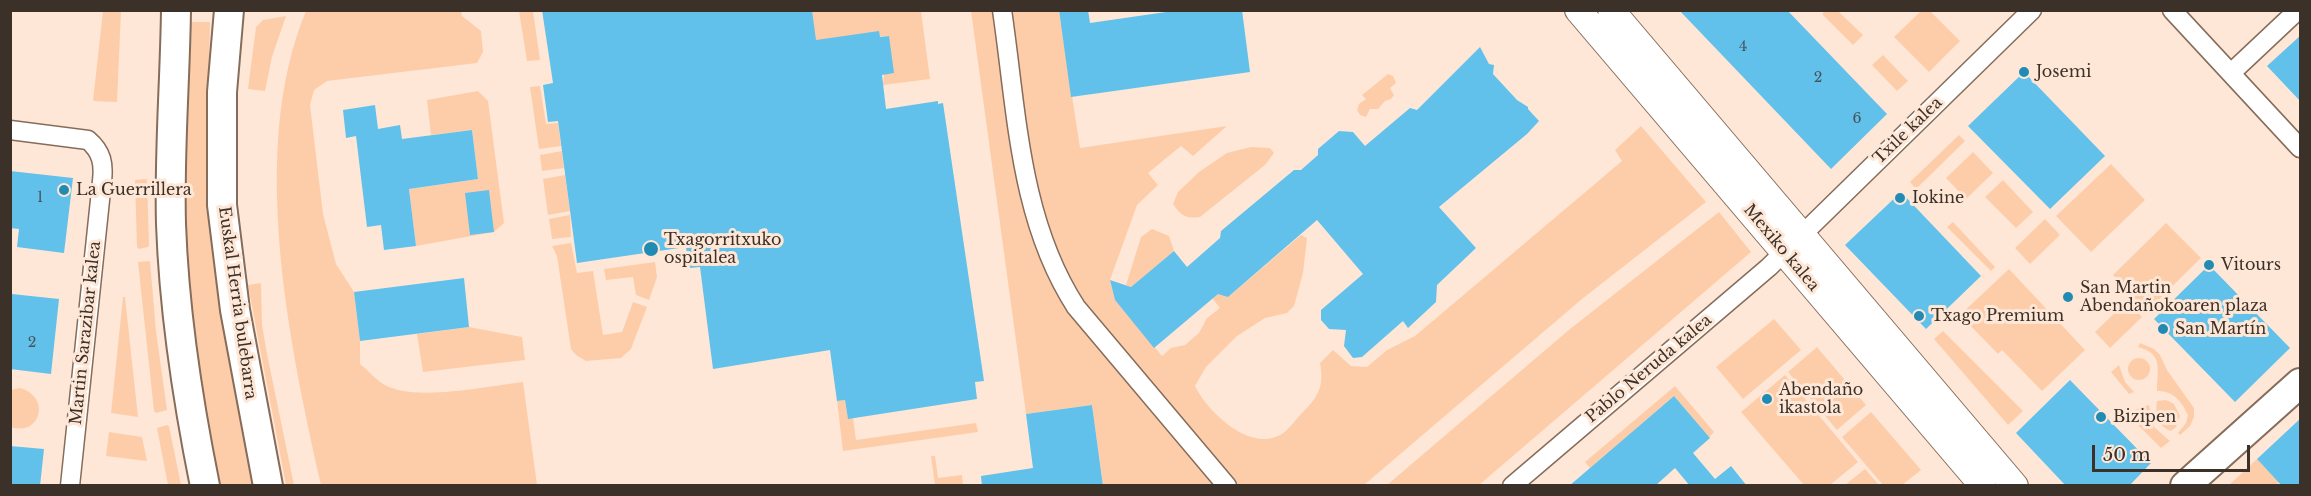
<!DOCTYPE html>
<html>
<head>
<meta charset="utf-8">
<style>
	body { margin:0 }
	#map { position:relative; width:2311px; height:496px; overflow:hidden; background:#fee7d6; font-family:"Libre Baskerville",serif }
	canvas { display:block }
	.frame { position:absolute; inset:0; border:12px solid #3c3129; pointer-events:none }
	.scale { position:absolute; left:2092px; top:445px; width:158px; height:27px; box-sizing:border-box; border:3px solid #3c3129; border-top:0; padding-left:8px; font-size:18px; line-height:21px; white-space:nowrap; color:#3c3129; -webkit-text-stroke:4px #fee7d6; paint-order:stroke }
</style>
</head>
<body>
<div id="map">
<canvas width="2311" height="496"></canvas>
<div class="frame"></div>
<div class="scale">50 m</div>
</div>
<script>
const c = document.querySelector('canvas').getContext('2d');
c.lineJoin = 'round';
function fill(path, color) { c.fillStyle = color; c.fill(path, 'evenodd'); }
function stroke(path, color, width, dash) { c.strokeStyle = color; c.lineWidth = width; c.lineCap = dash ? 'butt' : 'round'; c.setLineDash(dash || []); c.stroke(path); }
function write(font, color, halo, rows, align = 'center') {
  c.font = font + ' "Libre Baskerville",serif'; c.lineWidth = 6; c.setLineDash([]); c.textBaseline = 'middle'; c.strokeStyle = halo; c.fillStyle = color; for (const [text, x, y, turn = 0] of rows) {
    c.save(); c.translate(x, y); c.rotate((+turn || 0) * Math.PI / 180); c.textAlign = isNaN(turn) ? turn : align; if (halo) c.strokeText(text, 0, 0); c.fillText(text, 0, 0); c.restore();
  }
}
fill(new Path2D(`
	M103,11H121L117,102L93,101Z
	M306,11H461L462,16L481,31L483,52L477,63L327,81L314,90L310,105L323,214L336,264L354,292L360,341V364C368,370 376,380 385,385C415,402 488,386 523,382L537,485H321C289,343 248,149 306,11Z
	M519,11H533L540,60L527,61Z
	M812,11H921L930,79L883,85L888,36L789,44L814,28Z
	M971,11H996L1039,247L1218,485H1103L1092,405L1026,414Z
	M1009,11H1059L1080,148L1227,126L1193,156L1181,146L1148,173L1158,185L1137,205L1110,280L1115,300L1162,356L1171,348L1185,345L1199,333L1207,318L1220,308L1201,284L1228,297L1301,235L1307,238L1303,273L1294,306L1287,313L1265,318L1237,336L1206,367L1195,386C1207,411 1249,452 1280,435C1288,431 1296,419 1303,412C1319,396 1324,386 1320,363L1333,350L1351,366L1367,367L1387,350L1415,336L1622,161L1615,150L1641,126L1706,202L1582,299L1364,485H1235L1087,310L1060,267L1035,192Z
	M1825,11H1838L1863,35L1853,45L1822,14Z
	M1921,11H1930L1960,41L1929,72L1894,37Z
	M286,16L272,57L265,91L248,89L256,27L263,20Z
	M189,22H210L207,144L209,224L224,336L253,485H220C202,400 191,315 186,228C183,159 187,91 189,22Z
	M1883,55L1908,81L1897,91L1872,65Z
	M1388,74L1393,76L1396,83L1390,88L1394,95L1391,99L1385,101L1378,109H1370L1366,117L1360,115L1357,110L1359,104L1366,99L1362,95Z
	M540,86L546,124L558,123L561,146L539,149L530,87Z
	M478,91L488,101L504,223L494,232L416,246L409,189L478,179L472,130L431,135L427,100Z
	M1959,135L1965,141L1916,189L1910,182Z
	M1251,147L1270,148L1274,153L1265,165L1200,217C1186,219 1181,216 1173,204L1178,192L1199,172L1227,153Z
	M562,151L564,168L542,171L540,155Z
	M1973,152L1993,173L1966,199L1946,178Z
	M2111,164L2145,200L2091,252L2056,216Z
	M565,175L570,211L548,215L543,179Z
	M147,179L149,245L148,247L139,249L137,247L135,180Z
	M2003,180L2033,212L2016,228L1985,197Z
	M1719,212L1751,252L1479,485H1387L1570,329Z
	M570,215L571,237L552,239L549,219Z
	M2045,219L2060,235L2030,264L2015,248Z
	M1953,222L1995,267L1991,271L1947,227Z
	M2166,223L2201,258L2147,311L2113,275Z
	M1152,229L1169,236L1174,251L1131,287L1126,285L1141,237Z
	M571,243L577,273L593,271L603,335L622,332L633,302L647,307L631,349L621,358L586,361L576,355L571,349L557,256L552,246Z
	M150,261L156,331L167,410L156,413L154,411L138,262Z
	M655,262L657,277L649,300L636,295L633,277L606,280L604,269Z
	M2009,269L2085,350L2042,391L2002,350L1998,354L1960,315Z
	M261,283L262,325L267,354L294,485H286L248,285Z
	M123,297H125L138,417L111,413Z
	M2127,301L2142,317L2110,348L2095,332Z
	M1774,319L1801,350L1743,399L1716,367Z
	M469,327L522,337L525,360L423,372L417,334Z
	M1943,331L2023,411L2008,425L1934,339Z
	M2140,343L2154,349L2160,355L2167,370L2194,408V417L2190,426L2180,435L2178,433L2186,423L2188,415C2181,401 2174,391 2157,391C2157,369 2164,354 2138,347Z
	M1817,347L1866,405L1837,430L1788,372Z
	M2128 369a11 11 0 1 1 22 0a11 11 0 1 1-22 0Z
	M2119,365L2125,382L2134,392L2129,394L2111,372Z
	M1785,375L1858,462L1830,485H1804L1741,412Z
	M1675,386L1714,432L1709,437L1674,396L1590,468L1585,462Z
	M20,388C52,397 40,437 11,427V390Z
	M845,400L848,418H853L856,440L976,423L978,432L843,451L837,401Z
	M2166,400L2174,404L2180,416L2176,427L2171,431C2157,426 2155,414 2157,401Z
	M2149,405L2154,427L2170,441L2161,448L2126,413Z
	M1871,412L1921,470L1902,485H1883L1842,437Z
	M167,425L169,426L181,485H168L157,428Z
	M109,432L142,437L147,461L106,456Z
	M931,456H935L938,478L962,475L963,485H935Z
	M2257,459L2279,482L2276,485L2228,486Z
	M1865,469L1879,485H1845Z`), '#fdcdaa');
fill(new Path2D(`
	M542,10H812L816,40L879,31L880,37L889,36L894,73L882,75L886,109L938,101V104L943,103L984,381L975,382L977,399L848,419L845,400L837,401L830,350L713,369L700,267L689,268L686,247L577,263L558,121L548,122L543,85L553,83Z
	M1059,10H1088L1090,23L1180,10H1242L1250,72L1071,97Z
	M1679,10H1787L1887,114L1831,169Z
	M2301,35V102L2267,66Z
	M1480,47L1489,64L1494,65L1493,74L1517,100L1528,107V109L1539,121L1527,134L1439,207L1476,248L1437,285L1436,302L1408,328L1403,321L1362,357L1353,358L1344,346L1346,330L1329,329L1321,320V310L1363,274L1317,220L1228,297L1218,294L1154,348L1115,300L1110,280L1131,287L1174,251L1187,267L1220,238L1221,231L1294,170H1301L1318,155V149L1339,131L1353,132L1365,146L1410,108L1417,110Z
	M2024,72L2105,156L2050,209L1968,126Z
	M375,105L378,129L400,125L402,139L472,130L478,179L409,189L416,246L384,250L381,225L367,227L356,136L346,138L343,110Z
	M10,171L73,178L64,253L17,247L19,229L10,228Z
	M489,190L494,232L470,235L465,193Z
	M1901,192L1981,276L1926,329L1845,245Z
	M2209,265L2290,348L2235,402L2154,319Z
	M464,278L469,327L360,341L354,292Z
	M12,294L59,299L51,374L10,369Z
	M2070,380L2151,463L2129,486H2066L2016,433Z
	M1674,396L1710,438L1693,453L1715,479L1731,466L1747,486H1690L1675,468L1655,486H1569Z
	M1092,405L1103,486H982L981,476L1033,468L1026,414Z
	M2301,418V486H2282L2257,459Z
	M10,446L44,449L40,486H10Z`), '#61c1eb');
const street = new Path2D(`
	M1002,10C1017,111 1019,219 1076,307L1227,486
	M2172,10L2300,148
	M2231,73L2298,10
	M10,130L88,140C102,152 104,164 102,181L70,486
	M1512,486L1769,267L2032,10`);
const secondary = new Path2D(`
	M1578,10L1983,486
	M1611,10L2015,486`);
const primary = new Path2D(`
	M176,10C175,82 169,153 171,224C174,309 188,402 205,486
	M229,10L222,92V205L235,310L268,486
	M2185,486L2300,383`);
stroke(street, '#866c5a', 21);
stroke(secondary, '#866c5a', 28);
stroke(primary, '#866c5a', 32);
stroke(street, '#fff', 18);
stroke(secondary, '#fff', 26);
stroke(primary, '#fff', 28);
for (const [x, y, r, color] of [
	[2024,72,6,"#228bb3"],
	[64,190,6,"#228bb3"],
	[1900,198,6,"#228bb3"],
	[651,249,8,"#228bb3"],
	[2209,265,6,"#228bb3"],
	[2068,297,6,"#228bb3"],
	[1919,316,6,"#228bb3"],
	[2163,329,6,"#228bb3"],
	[1767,399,6,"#228bb3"],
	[2101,417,6,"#228bb3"]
]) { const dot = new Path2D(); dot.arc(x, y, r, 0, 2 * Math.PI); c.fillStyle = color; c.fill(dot); stroke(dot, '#fee7d6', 2); }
write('14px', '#45555a', null, [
	["4",1743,47],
	["2",1818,78],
	["6",1857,119],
	["1",40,198],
	["2",32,343]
]);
write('16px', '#3c3129', '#fee7d6', [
	["Josemi",2036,72],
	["La Guerrillera",76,190],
	["Iokine",1912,198],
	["Txagorritxuko",664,240],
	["ospitalea",664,258],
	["Vitours",2221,265],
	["San Martin",2080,288],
	["Abendañokoaren plaza",2080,306],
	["Txago Premium",1931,316],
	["San Martín",2175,329],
	["Abendaño",1779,390],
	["ikastola",1779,408],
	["Bizipen",2113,417]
], 'left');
write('16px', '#3c3129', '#fee7d6', [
	["Txile kalea",1908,131,-44],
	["Mexiko kalea",1781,248,50],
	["Euskal Herria bulebarra",237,303,82],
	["Martin Sarazibar kalea",86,333,-84],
	["Pablo Neruda kalea",1649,369,-40]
]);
</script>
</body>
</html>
